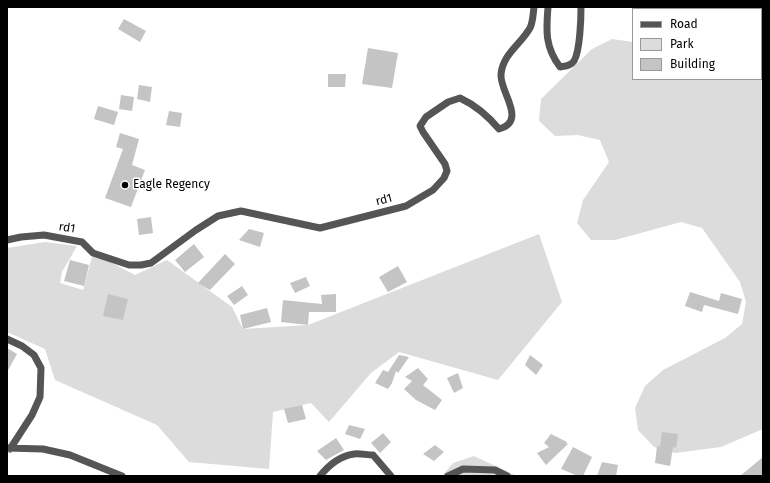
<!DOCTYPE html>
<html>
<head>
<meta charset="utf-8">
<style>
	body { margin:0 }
	#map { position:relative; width:770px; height:483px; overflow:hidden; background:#fff; font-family:"Fira Sans",sans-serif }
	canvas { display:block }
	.frame { position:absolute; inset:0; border:8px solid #000; pointer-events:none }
	.legend { position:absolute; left:632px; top:8px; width:130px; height:72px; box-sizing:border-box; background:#fff; border:1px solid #999; margin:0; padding:5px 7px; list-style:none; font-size:12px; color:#000 }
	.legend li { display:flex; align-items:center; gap:8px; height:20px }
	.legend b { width:20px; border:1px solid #999 }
</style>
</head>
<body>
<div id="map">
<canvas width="770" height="483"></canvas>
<div class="frame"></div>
<ul class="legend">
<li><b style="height:5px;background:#555"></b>Road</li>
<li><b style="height:11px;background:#dcdcdc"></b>Park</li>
<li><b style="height:11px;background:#c4c4c4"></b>Building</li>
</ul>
</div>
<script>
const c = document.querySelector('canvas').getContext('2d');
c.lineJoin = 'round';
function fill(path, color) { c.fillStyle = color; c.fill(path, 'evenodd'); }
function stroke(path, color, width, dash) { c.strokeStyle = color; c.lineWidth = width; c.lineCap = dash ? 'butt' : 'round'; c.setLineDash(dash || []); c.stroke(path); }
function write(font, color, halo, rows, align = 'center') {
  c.font = font + ' "Fira Sans",sans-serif'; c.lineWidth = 3; c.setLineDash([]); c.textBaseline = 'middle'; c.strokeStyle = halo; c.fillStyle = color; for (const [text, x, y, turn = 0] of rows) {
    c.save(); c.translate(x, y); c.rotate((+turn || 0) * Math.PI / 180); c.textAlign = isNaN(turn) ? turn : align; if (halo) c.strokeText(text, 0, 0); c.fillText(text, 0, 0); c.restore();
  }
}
fill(new Path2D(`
	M612,39L633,42V79H761V45L763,43V429L721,447L675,453L654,447L638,430L635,408L645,386L663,370L725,338L742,324L746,302L740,282L702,228L681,222L615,240H591L577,223L583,200L609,162L600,140L578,135L555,136L539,121L541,99L592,49Z
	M539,234L562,302L498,380L399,352L371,373L329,422L311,403L273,412L269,469L189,462L157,425L55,380L45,349L7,332V248L45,242L77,246L62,272L60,283L83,290L93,253L135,275L167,260L232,307L243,329L308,325Z
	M474,456L517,476H442L453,463Z`), '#dcdcdc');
fill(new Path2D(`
	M124,19L146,31L140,42L118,29Z
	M368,48L398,53L392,88L362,84Z
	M328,74H346L345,87H328Z
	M139,85L152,87L150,102L137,99Z
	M121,95L134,97L132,111L119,109Z
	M98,106L118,112L114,125L94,119Z
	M169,111L182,113L180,127L166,125Z
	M120,133L139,139L132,165L145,170L131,207L105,198L123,149L116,147Z
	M151,217L153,233L139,235L137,219Z
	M249,229L264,233L260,247L239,240Z
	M194,244L204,257L185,272L175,260Z
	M225,254L235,264L210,290L198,283Z
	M70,260L89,265L84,286L64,281Z
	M398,266L407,282L388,292L379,277Z
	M306,277L310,286L295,293L290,283Z
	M242,286L248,295L234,305L227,296Z
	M690,292L719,301L721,293L742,299L738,314L704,305L702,312L685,306Z
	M108,294L128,299L123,320L103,316Z
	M336,294V312H309L308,325L281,322L283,300L322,304L321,295Z
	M267,308L271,322L243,329L240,315Z
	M7,348L17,354L7,372Z
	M399,355L409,357L398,373L396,371L392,383L388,389L375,383L383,370L388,372Z
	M530,355L543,365L536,375L525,365Z
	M418,368L428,379L423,385L442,400L435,410L416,400L404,389L412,381L405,377Z
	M458,373L463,388L454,393L447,378Z
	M302,405L306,419L288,423L284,409Z
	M349,425L365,429L360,439L345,434Z
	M662,432L678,434L676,448L673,447L670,466L655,463L657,446L660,447Z
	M383,433L391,442L380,453L371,443Z
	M551,434L567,442L566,443L568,444L546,465L537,453L549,447L544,443Z
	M336,438L344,450L326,460L317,451Z
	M435,445L444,452L434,461L423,454Z
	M573,447L592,457L583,476H578L561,469Z
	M763,457V476H740Z
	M602,462L618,465L616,476H597Z`), '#c4c4c4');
stroke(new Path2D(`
	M548,7C546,31 545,47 560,67C565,66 571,66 574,61C580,51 581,19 581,7
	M7,240L21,237L44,235L82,242L93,253L129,265H141L151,263L196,230L218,216L241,211L320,228L406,206L433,190L444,178L447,171L445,164L423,132L420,126L426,117L448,102L460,98C477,106 488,116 499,129C528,121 499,91 501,74C503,54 521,44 530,28C533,22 533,14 534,7
	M7,339L22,346L34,355L41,368L40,397L32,415L10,449
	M7,448L43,449L70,455L122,476
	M320,476C328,466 340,456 354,454C359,453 367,455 373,455L391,476
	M448,476L463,469L495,470L507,476`), '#555', 7);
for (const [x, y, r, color] of [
	[125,185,4,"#000"]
]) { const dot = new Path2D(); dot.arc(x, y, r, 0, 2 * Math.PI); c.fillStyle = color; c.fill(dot); stroke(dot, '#fff', 1.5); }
write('12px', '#000', '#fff', [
	["Eagle Regency",133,185]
], 'left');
write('12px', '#000', '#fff', [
	["rd1",384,200,-14],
	["rd1",67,228,9]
]);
</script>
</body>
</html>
